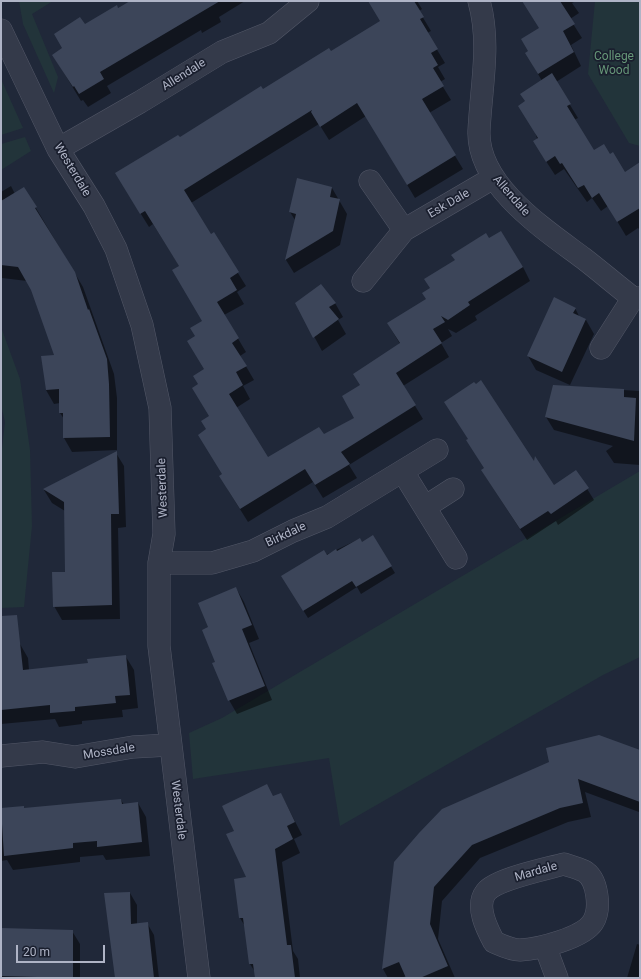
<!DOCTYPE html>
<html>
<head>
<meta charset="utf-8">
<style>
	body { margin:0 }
	#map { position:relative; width:641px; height:979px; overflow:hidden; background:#202839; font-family:Roboto,sans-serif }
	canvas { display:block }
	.frame { position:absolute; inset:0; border:2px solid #afb4c6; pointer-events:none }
	.scale { position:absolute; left:16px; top:945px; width:89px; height:18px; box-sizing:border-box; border:2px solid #afb4c6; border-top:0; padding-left:5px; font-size:12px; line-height:14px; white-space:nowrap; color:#afb4c6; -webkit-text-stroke:3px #1a1f2e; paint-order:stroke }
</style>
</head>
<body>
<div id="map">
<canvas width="641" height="979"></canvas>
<div class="frame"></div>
<div class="scale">20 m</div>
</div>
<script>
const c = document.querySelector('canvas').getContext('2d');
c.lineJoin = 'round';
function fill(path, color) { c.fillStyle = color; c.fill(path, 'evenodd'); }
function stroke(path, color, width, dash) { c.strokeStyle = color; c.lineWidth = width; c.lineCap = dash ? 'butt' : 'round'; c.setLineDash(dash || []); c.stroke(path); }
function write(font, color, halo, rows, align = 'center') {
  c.font = font + ' Roboto,sans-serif'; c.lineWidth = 3.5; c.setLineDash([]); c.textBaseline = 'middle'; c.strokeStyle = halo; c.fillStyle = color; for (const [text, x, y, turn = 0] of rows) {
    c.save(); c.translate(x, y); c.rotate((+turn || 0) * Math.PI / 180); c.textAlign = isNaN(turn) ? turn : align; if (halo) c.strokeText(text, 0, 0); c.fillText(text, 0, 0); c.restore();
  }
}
fill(new Path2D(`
	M19,1H53L32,14L58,77L54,93L23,24Z
	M595,1H640V146L629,143L588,74Z
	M1,79L23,128L1,135Z
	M25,137L31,151L1,170V144Z
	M1,327L20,379L30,450L32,526L24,607L1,608V457L5,422L1,405Z
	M640,471V657L603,675L340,826L329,758L193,779L189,733L222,718Z`), '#22343a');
fill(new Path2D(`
	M131,1H245L219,17L221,22L202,33L201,30L107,86L111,93L88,107L83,100L81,101L53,55L63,49L85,26Z
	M375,1H417L422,9L419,11L431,31L427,33L445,63L438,67L445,79L440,82L451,100L429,113L463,169L415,198L366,116L329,140L319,124L191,203L210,235L213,233L246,286L237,292L244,304L224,315L246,352L240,356L254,380L243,386L250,399L236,408L268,459L323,436L355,418L361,386L400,344L388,324L427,299L431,289L489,239L523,267L530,281L475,316L477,320L456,333L448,329L452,336L441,343L449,357L403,386L423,419L349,465L357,478L323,498L313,482L248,522L228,490L207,430L211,417L199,385L205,370L196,336L203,321L180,267L153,224L149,227L124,187L179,138L331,53L381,21Z
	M523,1L574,2L572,3L579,13L570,19L582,38L571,45L581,66L556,82L578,118L574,120L594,152L625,173L640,172V230L638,228L626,236L608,206L601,211L592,198L587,202L564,169L555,175L542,155L526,102L542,81L534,67L530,51L540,28Z
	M11,186L15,194L24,188L83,287L114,374L117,398V450L72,452L64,438V419L60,413V403L54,404L46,390L55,356L33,291L27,281L2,278L1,276V192Z
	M332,188L347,214L340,245L294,273L286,260L295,220L290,212Z
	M296,303H335L343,317L338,320L346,334L322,351Z
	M575,308L580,318L586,320L594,334L570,385L536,370L528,356Z
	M554,386L640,391V465L614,463L606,451L613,446L554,430L546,417Z
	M116,453L124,466L126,527L118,528L120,619L62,620L54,606L66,573L65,511L52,503L44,490Z
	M535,463L554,486L576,471L594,500L558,525L556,521L527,540L482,471Z
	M373,537L395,573L361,594L357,587L308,618L282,576L359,539L362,543Z
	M236,588L244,602L259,639L249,643L272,700L237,714L229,700L216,663L209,628Z
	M20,644L28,658L29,670L89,664L126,657L134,670L138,708L122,710L123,717L82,721V724L59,727L55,719L1,724V646Z
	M640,751V816L639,812L585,792L591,817L568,822L480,858L442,901L438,939L455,978H407L406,976L401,978H388L383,969L395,862L443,810Z
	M281,794L302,835L294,839L300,853L282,862L293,951L298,959L300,978H256L255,972L250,964L246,928L240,918L235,880L248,878L235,831L273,797Z
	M121,800L124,805L138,803L146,817L150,856L106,860L103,855L80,857V862L13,870L7,860L1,861V809L23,807L24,809Z
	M130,893L137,905V924L147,923L154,935L159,978H116Z
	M1,929L72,931L80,944V978H1Z
	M637,944L640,945V978H627Z`), '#0007');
fill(new Path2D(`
	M130,1H220L100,72L104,79L79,94L74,86L73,87L52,55L62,48L54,34L80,17L85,24L117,5L118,8Z
	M368,1H414L424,17L420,19L438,49L431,53L438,65L433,68L444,86L422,99L456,155L407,185L357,103L320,127L311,112L312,110L184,190L211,234L214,232L239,272L230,278L237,290L217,302L239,338L232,343L247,366L236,372L243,385L229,394L268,457L319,427L324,434L354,418L342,396L360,385L353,374L400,343L387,323L426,299L422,293L430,288L424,279L455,260L451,255L486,233L489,238L501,231L523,267L468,302L470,305L448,320L441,316L445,322L433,329L442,343L396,373L416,405L341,452L350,464L315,485L305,469L240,509L219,476L222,474L198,435L206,429L201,421L209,416L192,388L198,384L193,376L204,369L187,341L195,336L190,328L202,321L172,270L179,266L145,211L140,214L115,173L178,135L180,137L261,86L263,89L329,48L331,51L380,21Z
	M522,1H560L575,24L563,31L574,52L538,74L525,53L528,51L521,39L539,28Z
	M552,73L571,104L567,106L594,150L604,144L610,154L613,152L625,172L640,162V208L617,222L599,193L592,198L584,185L578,188L562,163L560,164L555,156L546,162L533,141L538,138L518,106L525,101L520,94Z
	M297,178L332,187L330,197L340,199L333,231L285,260L296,214L289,212Z
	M24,187L37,207L35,208L75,272L88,310L89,309L107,359L109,384L110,437L63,438V413H59V389L46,390L41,356L54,355L31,290L18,267L1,265V201Z
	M321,284L336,303L329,307L339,319L313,338L295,303Z
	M554,297L576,308L573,313L586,319L562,372L527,356Z
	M481,380L534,461L535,456L554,485L576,470L589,488L551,514L548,511L520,529L481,470L484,468L466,440L468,439L444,402L474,382L476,384Z
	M553,385L624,389V397L636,398L634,441L545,417Z
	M117,451L119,514H111L112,605L53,607L52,572H65L64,502L43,489Z
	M373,535L392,566L356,587L352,581L303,611L281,576L324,550L327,555L336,549L337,551L360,538L362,542Z
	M236,587L252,625L242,629L265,686L228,701L212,663L215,662L202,630L208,627L198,603Z
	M17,615L23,670L88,663L87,659L126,655L130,695L115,696L116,703L75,707V711L50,713V705L1,710V616Z
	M599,735L640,750V802L578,779L583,803L560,808L472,845L434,887L430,924L448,966L420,978H406L399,962L382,969L394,862L419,833L442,809L549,762L546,748Z
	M267,784L273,796L281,793L295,822L287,826L293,839L275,849L287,945H291L295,978H255L253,964H249L243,918H239L234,879L246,877L226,834L234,831L222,806Z
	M121,799L122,804L138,802L142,842L97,847V841L73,843V848L4,856L1,808L24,806V808Z
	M130,892L131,924L148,922L154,978H115L104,893Z
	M1,928L73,930V978L1,976Z`), '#3c4559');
const street = new Path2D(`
	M479,1C491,43 481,87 479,131C477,185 544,229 583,258C600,271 616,285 633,298H640
	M1,30L58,149L94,206L116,249L142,325L160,408L164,534L159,563V646L199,978
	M58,149L140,102L222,52L269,33L308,1
	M370,181L404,230
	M363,281L404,230L493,178
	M601,348L633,298
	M403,472L456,558
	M425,507L453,489
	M159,563H212L253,551L293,531L327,517L437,450
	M1,756L43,752L75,757L133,747L169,745
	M564,864C570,866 578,868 584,871C598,879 601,909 593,922C583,938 539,949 520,950C511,950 501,945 494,942C487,929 475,906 486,892C496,879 546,869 564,864Z
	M545,946L557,978`);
stroke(street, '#525767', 23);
stroke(street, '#343a4a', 22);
write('12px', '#669778', '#1a1f2e', [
	["College",614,57],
	["Wood",614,71]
]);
write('12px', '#afb4c6', '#1a1f2e', [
	["Allendale",184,75,-32],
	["Westerdale",72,170,59],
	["Allendale",511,196,49],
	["Esk Dale",449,204,-30],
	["Westerdale",163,488,-92],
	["Birkdale",286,535,-25],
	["Mossdale",109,752,-9],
	["Westerdale",178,810,83],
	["Mardale",536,872,-16]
]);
</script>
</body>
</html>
